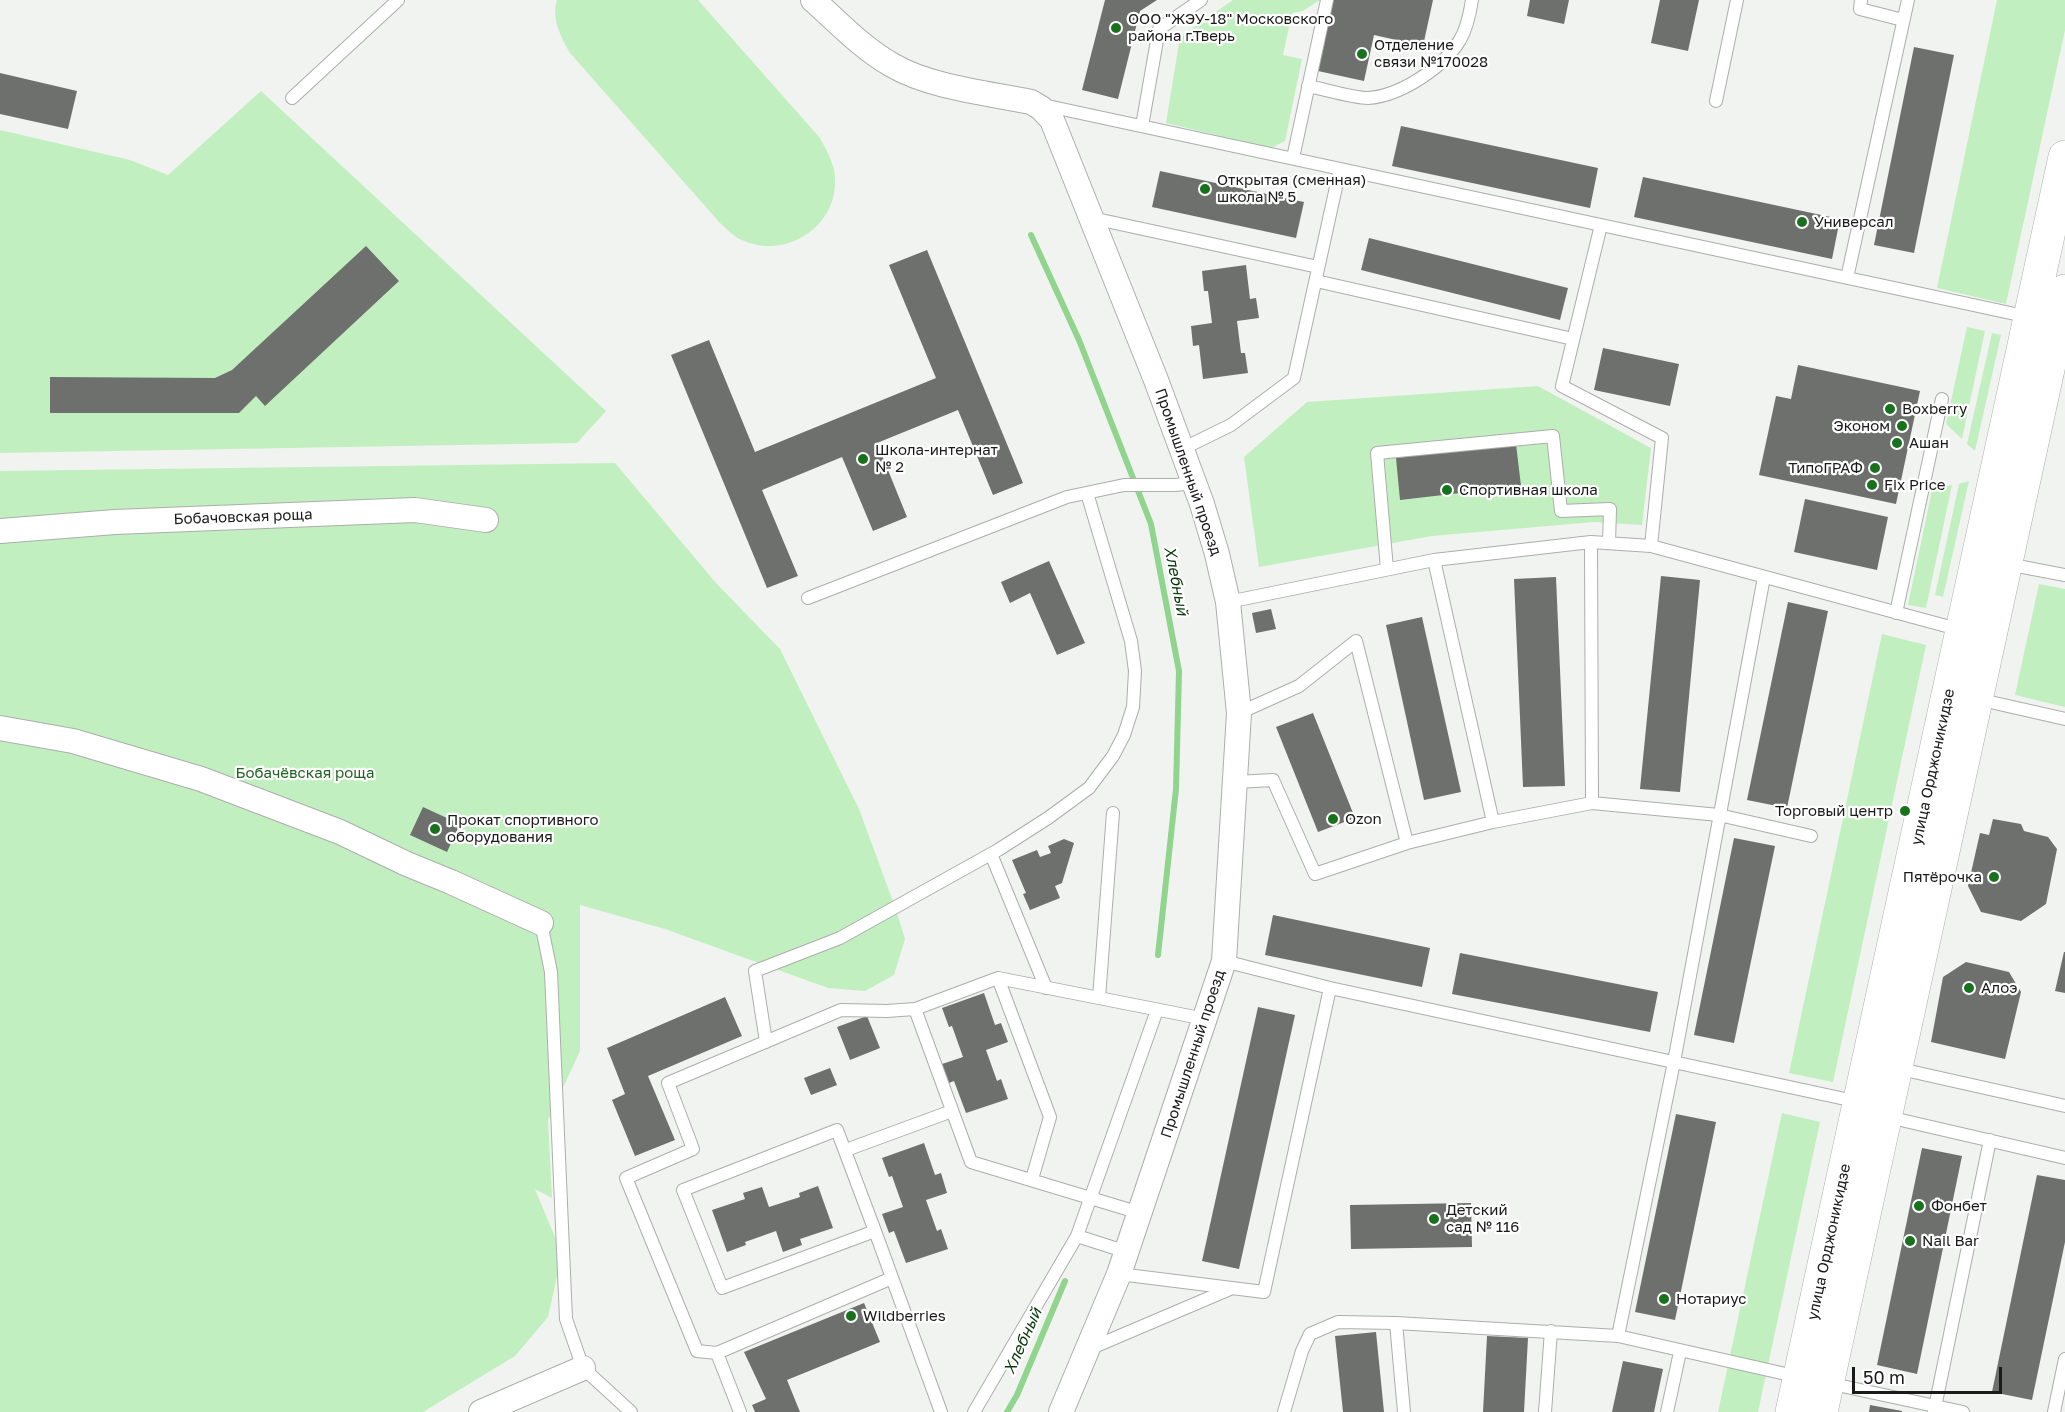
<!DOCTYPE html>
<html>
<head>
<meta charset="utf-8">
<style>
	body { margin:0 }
	#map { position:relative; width:2065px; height:1412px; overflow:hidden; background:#f1f3f1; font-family:"Golos Text",sans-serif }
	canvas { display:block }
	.scale { position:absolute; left:1852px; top:1367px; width:150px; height:27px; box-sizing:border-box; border:3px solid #191a19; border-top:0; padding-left:8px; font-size:18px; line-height:21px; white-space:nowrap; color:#191a19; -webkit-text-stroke:4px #fff; paint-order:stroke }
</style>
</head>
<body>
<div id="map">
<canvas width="2065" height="1412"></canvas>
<div class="scale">50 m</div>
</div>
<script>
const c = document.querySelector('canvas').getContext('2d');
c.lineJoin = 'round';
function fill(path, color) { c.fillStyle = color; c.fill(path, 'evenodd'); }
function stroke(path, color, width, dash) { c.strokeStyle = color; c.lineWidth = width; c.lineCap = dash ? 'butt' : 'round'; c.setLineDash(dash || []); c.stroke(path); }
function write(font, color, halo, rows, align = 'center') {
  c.font = font + ' "Golos Text",sans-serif'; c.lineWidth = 4.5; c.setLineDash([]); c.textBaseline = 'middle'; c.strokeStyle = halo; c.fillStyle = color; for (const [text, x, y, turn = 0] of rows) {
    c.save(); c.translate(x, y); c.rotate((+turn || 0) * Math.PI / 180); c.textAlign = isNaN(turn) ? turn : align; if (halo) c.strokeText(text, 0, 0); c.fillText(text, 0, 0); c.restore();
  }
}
fill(new Path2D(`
	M557,0H698L820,138C828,153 837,168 835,186C832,231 782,259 742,240C734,237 727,229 720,223L570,53C561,37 551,19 557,0Z
	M1233,0H1326V2L1318,1L1303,11L1292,13L1283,55L1302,59L1285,141L1273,147L1262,146L1166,123L1180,37Z
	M1997,0H2065V30L2006,304L1937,288Z
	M261,91L606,411L577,443L0,453V130L130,160L168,175Z
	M1967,327L1985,331L1962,439L1946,424Z
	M1992,333L2001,335L1975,451L1967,444Z
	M1538,386L1651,448L1642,525L1594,522L1432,536L1259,567L1244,457L1307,402Z
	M615,463L716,583L780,649L859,809L895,907L905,939L894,975L865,991L828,988L665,929L580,905V1051L548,1120L552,1198L535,1189L562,1254L548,1317L515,1356L423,1412H0V471Z
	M1969,481L1943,597L1935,595L1959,484Z
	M1952,485L1926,608L1908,605L1932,490Z
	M2039,584L2065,589V707L2015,695Z
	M1882,634L1926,645L1833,1082L1789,1073Z
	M1782,1113L1820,1122L1758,1412H1718Z`), '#c2efbf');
stroke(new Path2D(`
	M1031,235L1079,340L1151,524L1179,671L1176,789L1158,955
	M1007,1412L1017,1395L1065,1281`), '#90d48d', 6);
fill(new Path2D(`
	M1105,0H1157L1140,11L1118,99L1082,90Z
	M1333,0H1433L1423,46L1374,35L1364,81L1318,71Z
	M1530,0H1569L1564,24L1527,16Z
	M1660,0H1699L1688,51L1651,43Z
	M1914,47L1954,55L1914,253L1874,245Z
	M0,73L77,91L68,129L0,114Z
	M1401,126L1598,168L1590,208L1392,166Z
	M1160,171L1304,202L1296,238L1152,207Z
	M1643,177L1840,219L1832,259L1634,217Z
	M1369,238L1568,288L1560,320L1361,270Z
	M366,246L399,281L265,406L256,396L239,413H50V377L215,378L232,370Z
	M927,250L1023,483L993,495L958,410L877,443L907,517L873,531L842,457L762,490L798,576L767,588L671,355L709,340L755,452L936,378L889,265Z
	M1246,265L1250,299L1256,298L1259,318L1237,321L1241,353H1245L1248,373L1203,379L1199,345L1193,346L1191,326L1212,323L1208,291H1204L1202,271Z
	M1603,348L1679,364L1670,406L1594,390Z
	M1798,365L1920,391L1896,504L1759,475L1776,396L1791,399Z
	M1516,444L1521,486L1400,500L1396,458Z
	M1805,499L1888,517L1877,570L1794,552Z
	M1049,561L1085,643L1057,655L1030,593L1010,603L1001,582Z
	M1661,576L1700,580L1680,792L1640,789Z
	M1556,577L1565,786L1523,787L1514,579Z
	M1788,602L1828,611L1787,808L1747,800Z
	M1271,609L1276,629L1256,633L1252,613Z
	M1422,617L1461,792L1424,800L1386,625Z
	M1313,713L1355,818L1318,832L1276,727Z
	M423,807L460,824L447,852L410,835Z
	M1993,819L2021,824L2024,831L2048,837L2057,849L2046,904L2021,921L1981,912L1968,886L1980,833L1989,835Z
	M1734,838L1775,846L1734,1043L1694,1035Z
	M1064,839L1074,843L1062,883L1055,886L1060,898L1030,910L1023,894L1026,893L1012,860L1037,850L1040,857L1051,853L1048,846Z
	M1273,915L1430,948L1422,987L1265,955Z
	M2064,952H2065V993L2055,991Z
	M1460,953L1658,992L1650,1032L1452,994Z
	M1966,962L2009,972L2021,992L2005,1059L1931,1042L1943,977Z
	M984,993L995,1025L1001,1023L1008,1042L986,1050L997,1081L1001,1079L1008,1099L966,1113L954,1081L949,1083L942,1064L963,1057L952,1026L949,1027L942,1008Z
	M725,997L742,1036L648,1076L675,1140L635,1156L612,1100L625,1094L607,1048Z
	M1258,1007L1295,1015L1239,1269L1202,1261Z
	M867,1016L880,1048L850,1060L837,1027Z
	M830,1068L837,1085L811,1095L804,1078Z
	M1676,1114L1716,1122L1675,1320L1635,1312Z
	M924,1143L935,1175L941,1173L947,1193L926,1200L937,1231L941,1229L948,1249L906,1263L894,1231L889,1233L882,1214L903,1207L892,1176L889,1177L882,1158Z
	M1922,1148L1962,1156L1917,1374L1877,1365Z
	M2037,1175L2065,1180V1242L2032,1400L1992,1392Z
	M818,1186L833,1228L800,1239L802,1245L783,1252L776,1231L745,1242L746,1245L727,1252L712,1210L745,1199L743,1193L762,1187L769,1207L800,1197L799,1193Z
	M1471,1203L1472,1247L1351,1249L1350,1205Z
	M864,1303L880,1342L787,1380L800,1412H755L752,1405L766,1399L744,1352Z
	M1376,1332L1384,1412H1343L1335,1336Z
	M1487,1336L1528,1338L1524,1412H1483Z
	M1623,1361L1663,1369L1654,1412H1612Z
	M1870,1405L1902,1411V1412H1869Z`), '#6e706d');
const lane = new Path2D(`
	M1861,0L1860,9L1903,20
	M1308,86C1324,89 1353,98 1368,98C1400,96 1443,68 1460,40C1467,28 1470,13 1472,0
	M292,98L398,0
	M1716,101L1737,0
	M1043,105L2029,317
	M1142,126L1159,29L1201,0
	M1293,158L1327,0
	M1092,218L1318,267
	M1601,225L1562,386L1662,438L1651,546
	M1847,278L1908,0
	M1316,281L1573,339
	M1182,449L1231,425L1294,378L1340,169
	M1591,542L1592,803
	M1434,560L1493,822
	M2007,564L2065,575
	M1387,569L1377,453L1553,436L1561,511L1610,509L1609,543
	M808,598L1067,497L1124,485H1175L1194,483
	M1228,602L1434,560L1591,542L1651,546L1961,630
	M1896,613L1942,399
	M1977,699L2065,719
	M1239,713L1299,686L1356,641L1407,843
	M1236,782L1273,780L1315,874L1407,843L1493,822L1592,803L1719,815L1811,836
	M991,854L1046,988
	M541,923L551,972L566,1319L583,1368L631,1412
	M1224,961L1330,988L1859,1102
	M998,978L1050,1117L1032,1179
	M1099,998L1113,813
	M766,1042L755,971L840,938L998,850L1048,818L1089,788L1113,756L1124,735L1133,707L1135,671L1131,641L1087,493
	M1896,1068L2065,1106
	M1888,1117L2065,1158
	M837,1130L875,1231L722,1288L683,1190Z
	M846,1150L952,1111
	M1140,1213L971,1162L915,1009L998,978L1205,1019
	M875,1231L941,1412
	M1077,1236L1127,1252
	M1119,1274L1264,1292L1330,988
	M892,1278L717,1353L697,1351L626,1178L693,1149L668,1083L841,1010L887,1011L915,1009
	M1396,1323L1404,1412
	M1618,1336L1674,1062L1764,577
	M1089,1349L1230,1289
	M717,1353L740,1412
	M1828,1383L1963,1412
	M974,1412L1077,1236L1157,1010
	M1284,1412L1302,1351L1310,1334L1338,1322L1396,1323L1618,1336L1799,1377
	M1545,1412L1551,1331
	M1667,1412L1680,1352
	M1934,1412L1990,1140
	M2054,1412L2065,1359`);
const street = new Path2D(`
	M813,0C838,22 863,49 892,65C929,87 987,93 1031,102L1041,108L1052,120L1156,380L1202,504L1217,554L1228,602L1239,713L1224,961L1119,1274L1061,1412
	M0,531L115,522L415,510L486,520
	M0,728L73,741L201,779L340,832L407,864L451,882L541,923
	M481,1412L583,1368`);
const primary = new Path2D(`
	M1792,1412L2065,157
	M1821,1412L2065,291`);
stroke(lane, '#abaeab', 14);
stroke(street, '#abaeab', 26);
stroke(primary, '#abaeab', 34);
stroke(lane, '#fff', 12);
stroke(street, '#fff', 24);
stroke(primary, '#fff', 33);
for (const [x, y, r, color] of [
	[1116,28,6,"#18711d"],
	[1362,54,6,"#18711d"],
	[1205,189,6,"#18711d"],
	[1802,222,6,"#18711d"],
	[1890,409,6,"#18711d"],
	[1902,426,6,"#18711d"],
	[1897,443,6,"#18711d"],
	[863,459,6,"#18711d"],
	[1875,468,6,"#18711d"],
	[1872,485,6,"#18711d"],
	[1447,490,6,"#18711d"],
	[1905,811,6,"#18711d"],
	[1333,819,6,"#18711d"],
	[435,829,6,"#18711d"],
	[1994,877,6,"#18711d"],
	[1969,988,6,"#18711d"],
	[1919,1206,6,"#18711d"],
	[1434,1219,6,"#18711d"],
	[1910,1241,6,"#18711d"],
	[1664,1299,6,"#18711d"],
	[851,1316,6,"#18711d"]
]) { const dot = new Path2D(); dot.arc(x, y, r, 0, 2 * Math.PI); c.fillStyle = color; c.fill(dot); stroke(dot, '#fff', 2); }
write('15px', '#191a19', '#fff', [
	["ООО \"ЖЭУ-18\" Московского",1128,19],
	["района г.Тверь",1128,36],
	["Отделение",1374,45],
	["связи №170028",1374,62],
	["Открытая (сменная)",1217,180],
	["школа № 5",1217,197],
	["Универсал",1814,222],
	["Boxberry",1902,409],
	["Эконом",1890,426,"right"],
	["Ашан",1909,443],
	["Школа-интернат",875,450],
	["№ 2",875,467],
	["ТипоГРАФ",1863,468,"right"],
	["Fix Price",1884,485],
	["Спортивная школа",1459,490],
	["Торговый центр",1893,811,"right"],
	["Ozon",1345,819],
	["Прокат спортивного",447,820],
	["оборудования",447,837],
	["Пятёрочка",1982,877,"right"],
	["Алоэ",1981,988],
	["Фонбет",1931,1206],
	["Детский",1446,1210],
	["сад № 116",1446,1227],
	["Nail Bar",1922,1241],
	["Нотариус",1676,1299],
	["Wildberries",863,1316]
], 'left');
write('15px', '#191a19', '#fff', [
	["Промышленный проезд",1188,472,71],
	["Бобачовская роща",243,517,-2],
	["улица Орджоникидзе",1933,767,-78],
	["Промышленный проезд",1193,1054,-72],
	["улица Орджоникидзе",1829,1242,-78]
]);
write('15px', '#216422', '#fff', [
	["Бобачёвская роща",305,773]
]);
write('italic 16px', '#07380a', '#fff', [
	["Хлебный",1176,581,79],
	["Хлебный",1023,1341,-66]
]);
</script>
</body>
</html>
